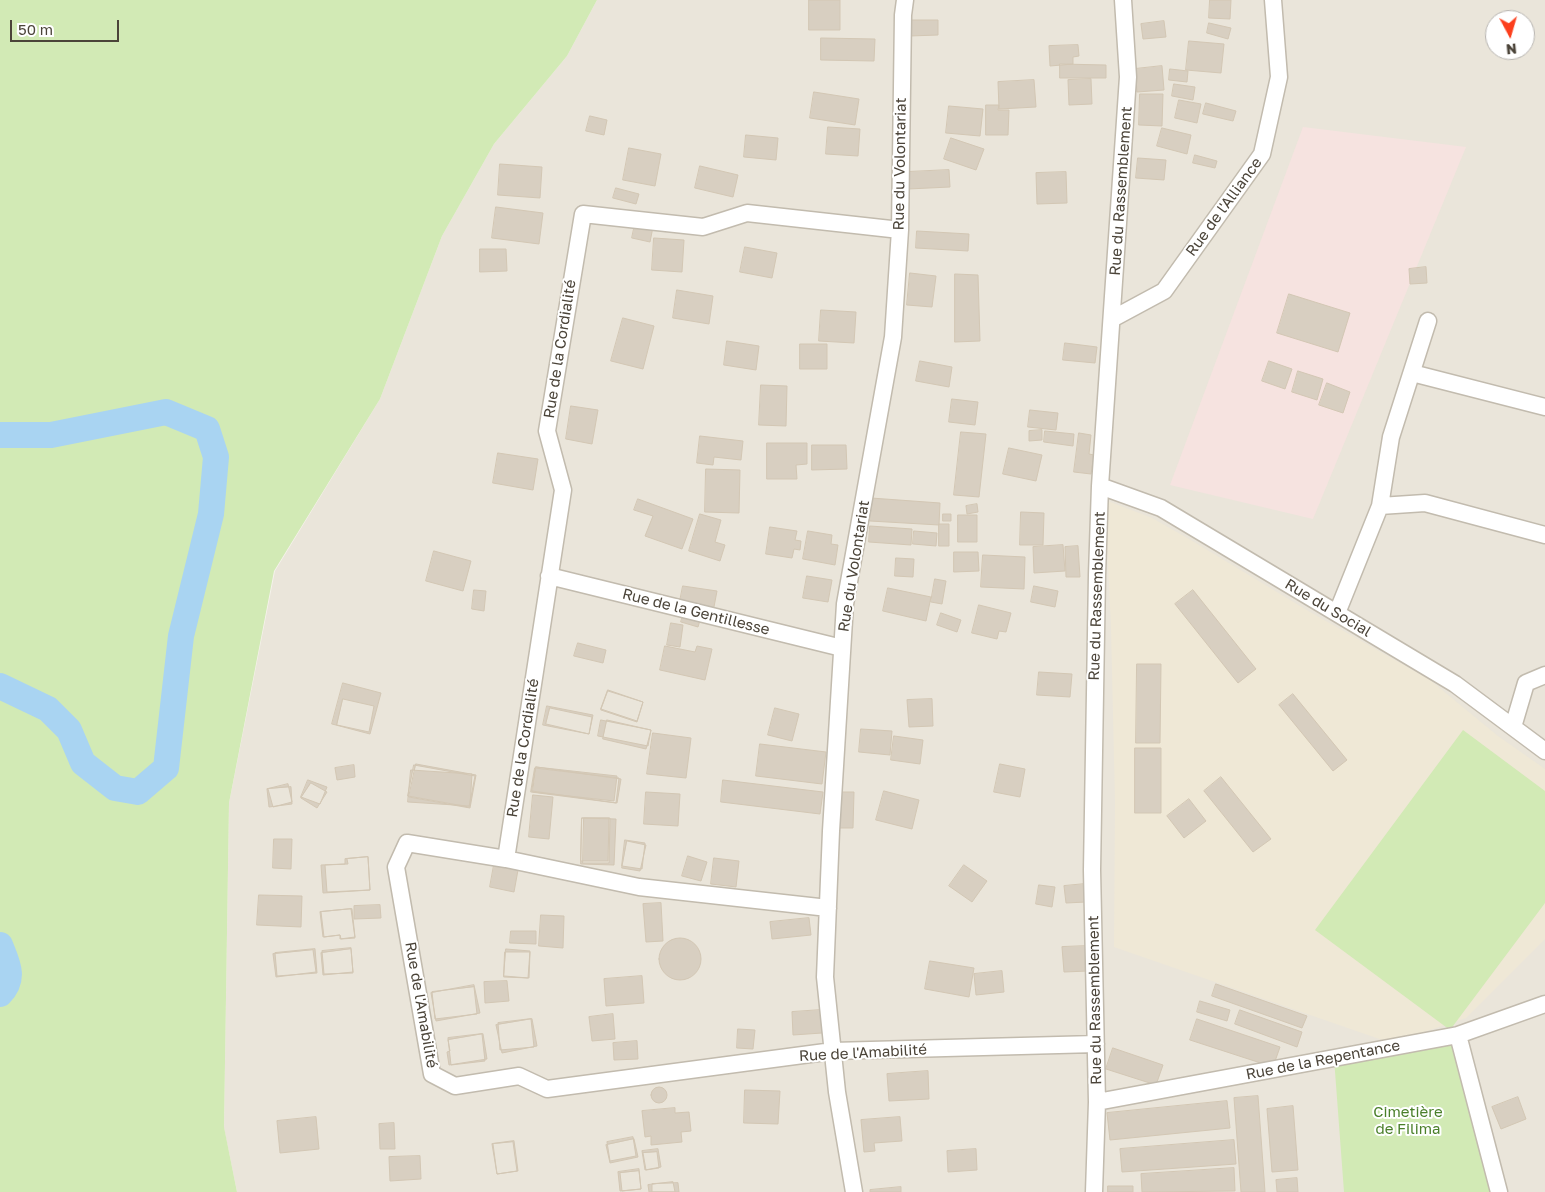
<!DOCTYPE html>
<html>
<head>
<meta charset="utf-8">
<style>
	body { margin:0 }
	#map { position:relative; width:1545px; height:1192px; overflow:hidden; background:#f6f3ec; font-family:"Golos Text",sans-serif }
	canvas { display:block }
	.north { position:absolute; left:1485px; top:10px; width:50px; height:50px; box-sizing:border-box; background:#fff; border:1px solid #b7b4b0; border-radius:50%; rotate:174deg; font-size:14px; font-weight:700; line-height:20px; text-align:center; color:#4b4439 }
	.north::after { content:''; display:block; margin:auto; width:18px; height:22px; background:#fc3f1d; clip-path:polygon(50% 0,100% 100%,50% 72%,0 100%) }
	.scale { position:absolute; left:10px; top:20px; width:109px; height:22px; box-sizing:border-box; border:2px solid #4b4439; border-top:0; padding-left:6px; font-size:15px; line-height:18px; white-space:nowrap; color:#4b4439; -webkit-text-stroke:4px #fff; paint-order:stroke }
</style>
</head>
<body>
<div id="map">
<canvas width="1545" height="1192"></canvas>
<div class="north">N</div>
<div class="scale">50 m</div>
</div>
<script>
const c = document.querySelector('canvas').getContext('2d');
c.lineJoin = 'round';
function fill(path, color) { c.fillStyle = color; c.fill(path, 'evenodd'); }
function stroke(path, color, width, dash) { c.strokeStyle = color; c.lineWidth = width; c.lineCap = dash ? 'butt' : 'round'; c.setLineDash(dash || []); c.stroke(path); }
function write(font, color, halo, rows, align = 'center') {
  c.font = font + ' "Golos Text",sans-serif'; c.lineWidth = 4; c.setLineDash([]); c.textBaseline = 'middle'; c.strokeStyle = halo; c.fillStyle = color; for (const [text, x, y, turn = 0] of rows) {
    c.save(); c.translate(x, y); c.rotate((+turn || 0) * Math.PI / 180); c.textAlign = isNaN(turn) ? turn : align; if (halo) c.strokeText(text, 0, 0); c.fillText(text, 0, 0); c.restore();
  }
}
fill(new Path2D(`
	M597,0H1545V1192H237L224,1128L229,803L275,571L380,399L442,236L494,144L567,56ZM1495,20H1525V50H1495Z`), '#eae5da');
fill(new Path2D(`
	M1105,500L1152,518L1189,539L1310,612L1430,680L1498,736L1545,769V939L1466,1018L1391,1043L1114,947L1115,801L1111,628Z`), '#efe8d6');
fill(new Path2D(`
	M1303,127L1466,147L1313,519L1170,485Z`), '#f6e3e0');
fill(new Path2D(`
	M0,0H597L567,56L494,144L442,236L380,399L274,571L229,803L224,1127L237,1192H0Z
	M1463,730L1545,791V903L1450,1030L1315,930Z
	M1458,1035L1499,1192H1344L1334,1058Z`), '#d2eab5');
stroke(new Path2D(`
	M0,435H51L166,412L207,429L216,457L211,514L181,636L166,768L138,792L115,788L83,763L69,730L48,709L0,686
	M0,945C7,963 16,978 0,994`), '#a9d4f2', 26);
const building = new Path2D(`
	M809,0H840V30H809Z
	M1210,0H1231L1230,19L1209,18Z
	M909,20H938V35L910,36Z
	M1164,21L1166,37L1143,39L1141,24Z
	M1209,23L1231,28L1228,39L1207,33Z
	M821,38L875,39L874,61L821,60Z
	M1189,41L1224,44L1221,73L1186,70Z
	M1078,45L1079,56L1073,57V64L1050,66L1049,46Z
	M1060,64L1106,65V78H1060Z
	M1162,66L1164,90L1137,92L1135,69Z
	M1170,69L1188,71L1187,82L1169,80Z
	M1091,79L1092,104L1069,105L1068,80Z
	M1034,80L1036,107L999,109L998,82Z
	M1174,84L1195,87L1193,100L1172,96Z
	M814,92L859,99L855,125L810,118Z
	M1140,94H1163L1162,126L1139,125Z
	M1179,100L1201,104L1197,123L1175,118Z
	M1206,103L1236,111L1233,121L1203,114Z
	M986,105H999L998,110H1009L1008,135H986Z
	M949,106L983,109L980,136L946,133Z
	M590,116L607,120L604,135L586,131Z
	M828,127L860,129L858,156L826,154Z
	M1162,128L1191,135L1187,154L1157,146Z
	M746,135L778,138L776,160L744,157Z
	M951,138L984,149L976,170L944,159Z
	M629,148L661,154L655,186L623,180Z
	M1195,155L1217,161L1215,168L1193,163Z
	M1138,158L1166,160L1164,180L1136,178Z
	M500,164L542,167L540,198L498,195Z
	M700,166L738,175L733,197L695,188Z
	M949,170L950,187L908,189L907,172Z
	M1066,172L1067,203L1037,204L1036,173Z
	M616,188L639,194L636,204L613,198Z
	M496,207L543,213L539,244L492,238Z
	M635,224L653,227L650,242L632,238Z
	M917,231L969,234L968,251L916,248Z
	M654,238L684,240L682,272L652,270Z
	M745,247L777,253L772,278L740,272Z
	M480,249H506L507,271L480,272Z
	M1426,267L1427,283L1410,284L1409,269Z
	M910,273L936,276L932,307L907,305Z
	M955,274L978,275L980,341L955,342Z
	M677,290L713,296L709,324L673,318Z
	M1289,294L1350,313L1338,352L1277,333Z
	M821,310L856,312L854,343L819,341Z
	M623,318L654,326L643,369L611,361Z
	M727,341L759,346L756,370L724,365Z
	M1065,343L1097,347L1095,363L1063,360Z
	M800,344H827V369H800Z
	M920,361L952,367L949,387L916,381Z
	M1269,361L1292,369L1285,389L1262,381Z
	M1298,371L1323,379L1317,400L1292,392Z
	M1327,383L1350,392L1343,413L1319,405Z
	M761,385L787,386L786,426L759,425Z
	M952,399L978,402L975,425L949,422Z
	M571,406L598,410L592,444L566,439Z
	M1030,410L1058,413L1056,430L1028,427Z
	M1042,430V440L1029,441V431Z
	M1045,431L1074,434L1073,446L1044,442Z
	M961,432L986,434L979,497L954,495Z
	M1079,433L1091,435L1089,454L1094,455L1091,474L1074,472Z
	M700,436L743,441L741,460L714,457L713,465L697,463Z
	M767,443H807V464L796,465L797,479H767Z
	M812,445H846L847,469L812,470Z
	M1009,448L1042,455L1036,481L1003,474Z
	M498,453L538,459L533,490L493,483Z
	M706,469L740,470L739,513L705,512Z
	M871,498L940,503L939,525L870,521Z
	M638,499L693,519L682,549L645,536L653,516L634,510Z
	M977,504L978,512L967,514L966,506Z
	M1021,512L1044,513L1043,545H1020Z
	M700,514L721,520L715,542L725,545L720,561L689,551Z
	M943,514H951V521H943Z
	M958,515H977V542H958Z
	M939,524H949V546H939Z
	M870,526L912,529L911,545L869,542Z
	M770,527L797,531L795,540L801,541L800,550L794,549L792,558L766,554Z
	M808,531L832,535L831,544L838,545L835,565L803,559Z
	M914,531L937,533L936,546L913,544Z
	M1063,545L1065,571L1034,573L1033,547Z
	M1078,546L1080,577H1066L1065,547Z
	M434,551L471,561L463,591L426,581Z
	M954,552H978L979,571L954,572Z
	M983,555L1025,557L1024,589L981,587Z
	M896,558L914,559L913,577L895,576Z
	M807,576L832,580L828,602L803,598Z
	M935,579L946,581L942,604L931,602Z
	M683,586L717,591L713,612L679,606Z
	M1034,586L1058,591L1055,607L1031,602Z
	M888,588L931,597L926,621L883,611Z
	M474,590L486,591L484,611L472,609Z
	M1193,590L1256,669L1238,683L1175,604Z
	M979,605L1011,613L1006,632L999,631L997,639L972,633Z
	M684,612L701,617L698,627L681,622Z
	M941,613L961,620L957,632L937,625Z
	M671,623L683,625L680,647L667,645Z
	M578,643L606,650L603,663L574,656Z
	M665,646L695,652L697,646L712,649L705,680L660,670Z
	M1137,664H1161L1160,743H1136Z
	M1039,672L1072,674L1070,697L1037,695Z
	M343,683L381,693L370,734L332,724Z
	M608,690L643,702L637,721L601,709Z
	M608,691L643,702L637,722L601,710Z
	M1293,694L1347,760L1333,771L1279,705Z
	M343,699L374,706L369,732L337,725Z
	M932,699L933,726L909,727L907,700Z
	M547,706L593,715L589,734L543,725Z
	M550,708L592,717L589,734L546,724Z
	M775,708L799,714L792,741L768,735Z
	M601,720L651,730L648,746L598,736Z
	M607,720L651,730L646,749L603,739Z
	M861,729L892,731L890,755L859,752Z
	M653,733L691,738L686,778L647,774Z
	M894,736L923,740L920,764L891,760Z
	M760,744L826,752L822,784L756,776Z
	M1135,748H1161V813H1135Z
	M416,764L476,775L470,808L409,797Z
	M1000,764L1025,769L1020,797L994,792Z
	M354,765L355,777L337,780L335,768Z
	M414,765L475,776L469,807L408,796Z
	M536,767L617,776L614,801L533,792Z
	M536,767L621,779L617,803L532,791Z
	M535,768L619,778L616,803L531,792Z
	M411,770L472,774L470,806L408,802Z
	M1221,777L1271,839L1253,852L1204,791Z
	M308,780L327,787L320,804L301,797Z
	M723,780L823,792L820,814L721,802Z
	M311,783L327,792L317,808L301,798Z
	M288,784L292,802L273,807L268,789Z
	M291,787L292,804L269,807L267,789Z
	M884,791L919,800L912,829L876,820Z
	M646,792L680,794L678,826L644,824Z
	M840,792H854L853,828H839Z
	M533,795L553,797L549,839L529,837Z
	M1189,799L1206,821L1184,838L1167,816Z
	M582,818L616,819L614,865L581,864Z
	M582,818H609L608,861H581Z
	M584,818H610L609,863H583Z
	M274,839H292L291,869L273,868Z
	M625,840L645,843L642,869L622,866Z
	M627,841L646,845L640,871L622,868Z
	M688,856L707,862L701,881L682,876Z
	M368,857L370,890L323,893L321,865L345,864V859Z
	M368,857L370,890L327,892L325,865L348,864L347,859Z
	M714,858L739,861L736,887L711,884Z
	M494,865L518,870L514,892L490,887Z
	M964,865L987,881L972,902L949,886Z
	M1085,884L1086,902L1066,903L1064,886Z
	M1039,885L1055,887L1052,907L1036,904Z
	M259,895L302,896L301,927L257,925Z
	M661,903L663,941L646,942L643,904Z
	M380,905L381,918L354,919V906Z
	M351,909L355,938L341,939L340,935L324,937L321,912Z
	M352,909L355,937L340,939V935L323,937L320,912Z
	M541,915L564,916L563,948L539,946Z
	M809,918L811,935L772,939L770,922Z
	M511,931H536V944L510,943Z
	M659 959a21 21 0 1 1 42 0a21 21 0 1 1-42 0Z
	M1087,946L1088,971L1064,972L1062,947Z
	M351,948L353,973L324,974L322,951Z
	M315,949L317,973L277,976L275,953Z
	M351,949L353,972L323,975L321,953Z
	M506,949L530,951L528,978L504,976Z
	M313,950L316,972L276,977L273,954Z
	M505,952H530L529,978L504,977Z
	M930,961L974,968L969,997L925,989Z
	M1002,971L1004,992L976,995L974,974Z
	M642,976L644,1003L606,1006L604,979Z
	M507,981L509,1001L485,1003L484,982Z
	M1216,984L1307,1016L1302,1028L1212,996Z
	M474,985L480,1013L436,1021L431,993Z
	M474,987L477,1014L435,1019L432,992Z
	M1200,1001L1230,1010L1227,1021L1197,1012Z
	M821,1010L822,1033L793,1035L792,1012Z
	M1240,1010L1302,1032L1297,1047L1235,1024Z
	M613,1014L615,1039L592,1041L589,1017Z
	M531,1019L534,1047L500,1050L498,1023Z
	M532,1019L537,1046L502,1053L496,1025Z
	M1197,1019L1280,1047L1273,1067L1190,1040Z
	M738,1029L755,1030L753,1049L737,1048Z
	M482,1034L485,1061L451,1065L448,1038Z
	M483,1034L487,1059L449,1065L447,1052L450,1051L448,1040Z
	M637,1041L638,1059L614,1060L613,1043Z
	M1113,1048L1163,1065L1156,1085L1106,1069Z
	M928,1071L929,1099L889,1101L887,1074Z
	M651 1095a8 8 0 1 1 16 0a8 8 0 1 1-16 0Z
	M745,1090L780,1091L778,1124L744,1123Z
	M1258,1096L1265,1192H1241L1234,1098Z
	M1518,1097L1526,1119L1501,1129L1492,1107Z
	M1227,1101L1230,1128L1110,1140L1107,1113Z
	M1293,1106L1298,1170L1272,1172L1267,1109Z
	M675,1108V1113L689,1112L691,1131L681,1132L682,1142L651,1145V1136L645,1137L642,1111Z
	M316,1117L319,1149L280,1153L277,1121Z
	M900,1117L902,1141L874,1143L875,1151L864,1152L861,1120Z
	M394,1123L395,1149H380L379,1124Z
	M633,1137L636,1156L610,1161L607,1142Z
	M634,1139L638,1157L610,1163L606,1145Z
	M1234,1140L1236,1164L1122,1172L1120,1149Z
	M514,1141L518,1171L497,1174L492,1144Z
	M513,1142L517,1171L497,1174L493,1144Z
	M658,1149L661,1167L645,1170L642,1151Z
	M976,1149L977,1170L948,1172L947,1151Z
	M657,1152L659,1168L646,1170L643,1153Z
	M420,1156L421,1179L390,1181L389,1157Z
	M1234,1168L1235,1191L1142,1192L1141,1174Z
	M639,1169L641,1189L620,1191L618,1172Z
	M639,1171L641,1189L622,1191L620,1173Z
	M1297,1178L1298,1192H1277L1276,1180Z
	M673,1182L675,1192H649L648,1185Z
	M678,1183L679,1192H652V1184Z
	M1108,1186H1133V1192H1108Z
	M901,1187V1192H870V1190Z`);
fill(building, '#d8cfc1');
stroke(building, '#d3c7b4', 1);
const street = new Path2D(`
	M1112,319L1164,291L1262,154L1279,77L1273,0
	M1412,373L1545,407
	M1100,486L1161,508L1455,684L1545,751
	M1380,506L1391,437L1428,321
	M549,576L842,648
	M1337,613L1380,506L1425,503L1545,535
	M1513,727L1526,683L1545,675
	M506,859L563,490L547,431L583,214L703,227L747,213L900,230
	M828,908L639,887L506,859L407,843L396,867L432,1074L455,1086L519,1076L547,1089L833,1051L1096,1044
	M1458,1035L1499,1192
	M1097,1102L1458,1035L1545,1004
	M854,1192L837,1092L825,977L831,831L845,604L893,337L900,230L903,15L905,0
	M1094,1192L1097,1102L1092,870L1097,575L1100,486L1128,77L1123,0`);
stroke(street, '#c2bbae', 19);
stroke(street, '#fff', 16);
write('15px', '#4b4439', '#fff', [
	["Rue du Volontariat",900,164,-89],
	["Rue du Rassemblement",1121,191,-86],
	["Rue de l'Alliance",1224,207,-54],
	["Rue de la Cordialité",560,349,-81],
	["Rue du Volontariat",854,566,-81],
	["Rue du Rassemblement",1097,596,-88],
	["Rue du Social",1328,608,31],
	["Rue de la Gentillesse",696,612,14],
	["Rue de la Cordialité",523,748,-81],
	["Rue du Rassemblement",1095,1000,-91],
	["Rue de l'Amabilité",421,1005,80],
	["Rue de l'Amabilité",863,1053,-3],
	["Rue de la Repentance",1323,1060,-11]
]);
write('15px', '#4a7f2a', '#fff', [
	["Cimetière",1408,1112],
	["de Filima",1408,1129]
]);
</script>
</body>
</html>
